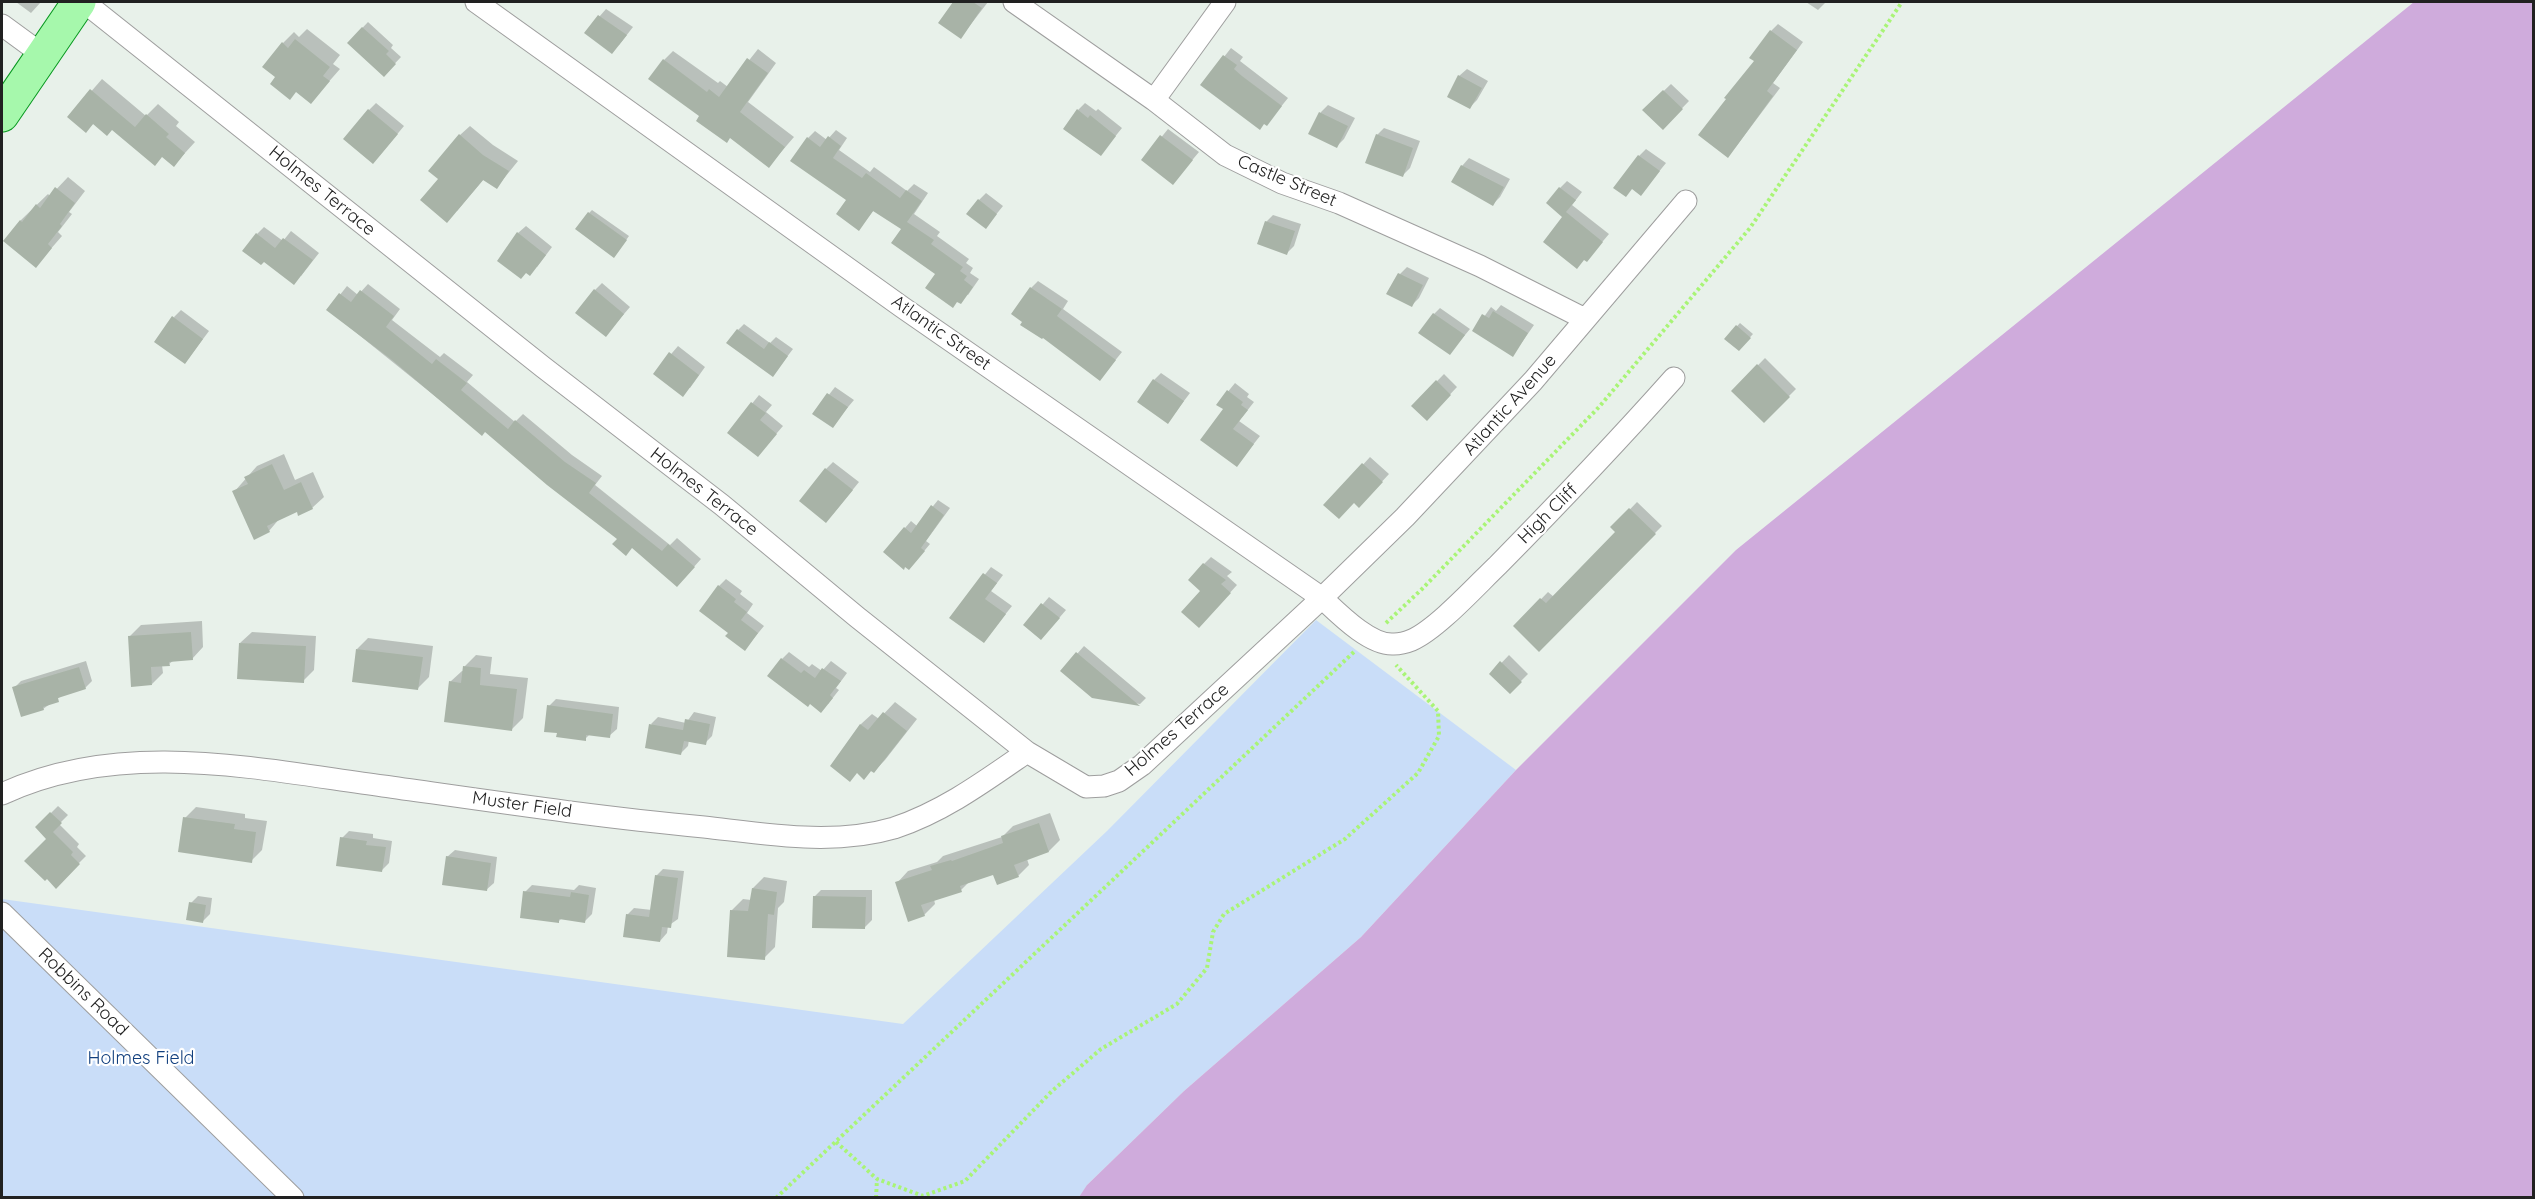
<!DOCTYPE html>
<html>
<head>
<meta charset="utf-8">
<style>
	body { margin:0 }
	#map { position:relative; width:2535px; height:1199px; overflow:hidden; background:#e8f1ea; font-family:Quicksand,sans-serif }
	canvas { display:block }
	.frame { position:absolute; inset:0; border:3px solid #212121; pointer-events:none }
</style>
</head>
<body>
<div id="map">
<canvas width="2535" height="1199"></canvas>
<div class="frame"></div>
</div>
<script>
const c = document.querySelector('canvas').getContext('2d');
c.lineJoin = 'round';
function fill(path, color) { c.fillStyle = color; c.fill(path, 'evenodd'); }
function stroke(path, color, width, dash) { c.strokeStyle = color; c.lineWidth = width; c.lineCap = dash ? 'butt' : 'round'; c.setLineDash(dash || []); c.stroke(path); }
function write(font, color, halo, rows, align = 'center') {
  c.font = font + ' Quicksand,sans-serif'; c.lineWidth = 4.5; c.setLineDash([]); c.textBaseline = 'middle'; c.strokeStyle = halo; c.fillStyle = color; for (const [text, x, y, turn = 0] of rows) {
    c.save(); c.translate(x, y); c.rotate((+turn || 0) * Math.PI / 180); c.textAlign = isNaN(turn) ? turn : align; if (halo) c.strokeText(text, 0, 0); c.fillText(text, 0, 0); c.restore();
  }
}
fill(new Path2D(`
	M1316,620L1516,770L1361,937L1184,1091L1088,1184L1079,1197L2,1198V899L903,1024L1107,831Z`), '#c9ddf8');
fill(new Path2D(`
	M2414,2H2533V1197H1079L1087,1185L1184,1091L1361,937L1516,770L1736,550Z`), '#cfabdc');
fill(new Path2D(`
	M16,2H41L31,13Z
	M955,2H988L961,37L940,23Z
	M1806,2H1826L1818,10Z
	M606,9L633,27L619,45L586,32Z
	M368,22L393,45L391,48L401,57L384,75L349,42Z
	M1778,24L1803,42L1773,83L1780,88L1735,148L1756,61L1771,31Z
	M307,29L340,55L333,64L340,69L311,102L278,77L283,43L294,32L299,37Z
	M1231,48L1243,57L1240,61L1288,98L1267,124L1202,85Z
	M758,49L776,63L748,102L794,137L769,166L701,116L664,60L673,51L718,83L720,81L728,87Z
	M1467,69L1488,81L1477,100L1470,107L1459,76Z
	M102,79L146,116L158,104L179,122L176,126L195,142L174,165L163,155L113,129L94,123L86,131L69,117Z
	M1671,84L1689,101L1663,128L1644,110Z
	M376,103L404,126L380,155L369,110Z
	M1085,103L1096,111L1098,109L1122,128L1101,154L1078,110Z
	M1328,105L1355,118L1344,139L1337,146L1310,133L1321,112Z
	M470,126L493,145L518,161L497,187L484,179L457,211L440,179L460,135Z
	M1384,128L1420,141L1410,168L1403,175L1377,135Z
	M1168,129L1199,152L1173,183L1143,160Z
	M836,130L847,138L839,150L870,172L874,167L907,191L914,184L928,193L914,214L940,232L937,236L969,259L966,263L973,268L970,273L979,279L968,295L937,274L903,229L874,210L859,229L848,200L808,138L815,131L827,140Z
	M1646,149L1666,163L1641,194L1633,188L1639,156Z
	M1469,158L1510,179L1500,197L1493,204L1462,166Z
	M68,177L85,191L69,212L72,214L58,232L62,236L36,266L5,241L21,220L48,194L50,196Z
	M1567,181L1582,192L1572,205L1609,234L1587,260L1564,217L1560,188Z
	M986,193L1003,206L986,227L979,200Z
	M592,210L629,236L617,253L589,213Z
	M1273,215L1301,224L1294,246L1287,253L1266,222Z
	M526,226L552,247L537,267L518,233Z
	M264,227L283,241L291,231L319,253L301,276L257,234Z
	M1407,267L1429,278L1419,298L1412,305L1400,274Z
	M1038,281L1068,301L1063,309L1122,352L1100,379L1043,336L1031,288Z
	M602,283L630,307L606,335L595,290Z
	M368,284L400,309L392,320L440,357L444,353L473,375L467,382L515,422L523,414L572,455L602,476L595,485L670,545L677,538L701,559L684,578L619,539L486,430L482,434L328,310L347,286L358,295Z
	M1501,305L1534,325L1513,355L1474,331L1491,307L1496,311Z
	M1440,308L1470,329L1450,353L1434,314Z
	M181,310L209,331L185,363L174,317Z
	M1740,323L1753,334L1739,349L1726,338Z
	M744,324L770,343L776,337L793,349L773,375L738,330Z
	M678,346L705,367L690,388L655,373Z
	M1765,358L1796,389L1764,421L1733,391Z
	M1161,373L1190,393L1168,422L1154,380Z
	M1444,374L1457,387L1427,419L1413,406Z
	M1235,383L1249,394L1247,397L1254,402L1239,421L1260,436L1237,465L1225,409L1218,404Z
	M835,387L854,400L832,426L814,414Z
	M759,395L772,405L766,412L783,426L758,455L729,432Z
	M284,454L295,480L313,472L324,497L312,508L297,510L280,518L269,531L234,492L257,466Z
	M1370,457L1389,474L1366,499L1326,505Z
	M833,462L859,482L833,514L826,469Z
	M938,500L950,508L926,541L930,544L915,562L905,528L911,521L917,526Z
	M1637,502L1662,526L1539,650L1515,626L1548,592L1554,597L1617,532L1613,527Z
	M1211,557L1232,572L1227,576L1237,585L1206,619L1202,591L1204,564Z
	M991,567L1003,575L991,591L1012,606L984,641L951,617Z
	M726,579L742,591L740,594L753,604L747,613L764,626L745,649L730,633L719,586Z
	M1049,597L1066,610L1048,631L1025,625Z
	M202,621L203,647L192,659L174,660L169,664L162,665L163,673L152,684L130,636L141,625Z
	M252,632L316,636L314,670L303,681L240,643Z
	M368,638L433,646L429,677L418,688L357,649Z
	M1084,646L1146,698L1140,704L1092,697L1062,671Z
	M789,652L809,667L812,664L822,671L831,661L847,673L836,688L839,690L828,704L782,659Z
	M476,655L492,657L490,674L528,678L523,718L512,729L450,682L462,671H464L465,666Z
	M1509,655L1528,674L1510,692L1491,674Z
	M86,661L92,681L85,688L64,694L43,709L14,688L21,681Z
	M556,699L619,707L617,729L609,736L590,734L585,739L549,706Z
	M895,702L917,719L885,760L874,771L857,772L832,765L861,724L872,714L879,719Z
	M694,712L716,717L712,736L705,743L689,740L688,746L680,754L651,724L658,717L686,723Z
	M58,806L68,815L59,824L79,844L77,847L86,856L56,886L49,839L37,827Z
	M196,807L245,814V818L267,821L262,850L251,861L185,818Z
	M1050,813L1060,840L1049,851L1027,859L1029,865L1018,876L994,873L970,881L961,890L934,899L935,904L924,915L897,883L908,871L937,862L943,856L1002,837L1013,826Z
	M349,831L373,834V838L392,841L389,863L382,870L342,838Z
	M455,850L497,857L494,883L486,890L447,857Z
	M663,869L684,871L678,919L668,926L667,933L660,941L627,915L634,908L652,910L656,876Z
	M764,877L787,881L784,902L778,908L775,947L764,958L731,911L743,899L751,900L753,888Z
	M532,885L574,890L579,885L596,888L592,914L585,921L562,918L558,922L525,892Z
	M821,890H872V920L865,927L814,897Z
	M198,896L212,898L210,914L203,921L191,903Z`), '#0003');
fill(new Path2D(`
	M953,2H973L982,8L961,39L938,23Z
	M598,15L627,35L612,54L584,33Z
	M362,27L389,51L386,54L396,64L384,77L347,43Z
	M1770,30L1797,50L1767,91L1773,96L1728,158L1698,135L1726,99L1724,98L1754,61L1749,58Z
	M295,39L330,67L323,76L330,81L311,104L296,92L290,100L270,84L275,77L262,67L282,42L288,48Z
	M1223,55L1237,65L1234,69L1242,76L1282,106L1267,126L1264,124L1260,130L1200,85Z
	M747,58L768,73L740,112L785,147L769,168L730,138L727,143L696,121L699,116L648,79L663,59L707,92L709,89L719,97Z
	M1458,75L1482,88L1470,109L1447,97Z
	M90,89L135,127L146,114L169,134L166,137L185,153L174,167L162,157L155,166L112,130L107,136L93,124L86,133L67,117Z
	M1663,90L1683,109L1663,130L1642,110Z
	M368,109L398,134L373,164L343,139Z
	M1077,109L1088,118L1090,115L1116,136L1101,156L1063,129Z
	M1319,112L1348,126L1337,148L1308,134Z
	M459,134L483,155L509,171L497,189L483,180L447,223L420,200L438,179L428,171Z
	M1376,134L1413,148L1403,177L1365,163Z
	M1160,135L1193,160L1173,185L1141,160Z
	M828,136L841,146L833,158L862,178L866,173L900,198L906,190L922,201L907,222L934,240L931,244L963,267L960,271L967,276L964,280L973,287L961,304L957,302L953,308L925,288L935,274L891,243L901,229L873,211L859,231L836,214L846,200L790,161L807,137L820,147Z
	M1638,155L1660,171L1641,196L1632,189L1626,197L1613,188Z
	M1461,165L1504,187L1493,206L1451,182Z
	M55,187L75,203L60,224L62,226L48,244L52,248L36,268L3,241L20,220L22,222L36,204L40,208Z
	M1559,187L1576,200L1566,212L1603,242L1587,262L1584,260L1577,269L1543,242L1562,217L1546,203Z
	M978,199L997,214L986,229L966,214Z
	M588,212L627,240L614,258L575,229Z
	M1265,221L1295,231L1287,255L1257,244Z
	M517,232L546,255L530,276L526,273L521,279L497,261Z
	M256,233L275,248L283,238L313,260L294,285L264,262L261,265L242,251Z
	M1398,273L1423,285L1412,307L1386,294Z
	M1030,287L1062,309L1057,316L1116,360L1100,381L1043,338L1042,339L1020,325L1022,322L1011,314Z
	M594,289L624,314L606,337L575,313Z
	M360,290L394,316L386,327L432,364L436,359L467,383L461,390L508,429L515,420L565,462L596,483L589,493L662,551L668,544L695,567L677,587L632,548L626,556L612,544L617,539L547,485L485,432L482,436L392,360L326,310L339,293L351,302Z
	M1493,311L1528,333L1513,357L1472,331L1482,314L1489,318Z
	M1433,313L1465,335L1450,355L1418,333Z
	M172,316L203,339L185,364L154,342Z
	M1736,325L1751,338L1739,351L1724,339Z
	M737,329L764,349L769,342L788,356L773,377L726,343Z
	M669,352L699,375L683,397L653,374Z
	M1757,364L1790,397L1764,423L1731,391Z
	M1153,379L1184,401L1168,424L1137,402Z
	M1436,380L1451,395L1427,421L1411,406Z
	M1227,390L1243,402L1241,405L1248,410L1233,429L1254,444L1237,467L1200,440L1223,409L1216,405Z
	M827,393L848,407L833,428L812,414Z
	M751,402L766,413L760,420L777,434L758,457L727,433Z
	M1362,463L1383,482L1359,508L1354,503L1339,519L1323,505Z
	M272,464L284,490L301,482L313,509L298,516L297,512L267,526L270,532L254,540L232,491L248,484L244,477Z
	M825,468L853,490L826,523L799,501Z
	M931,505L944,515L921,548L925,551L909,570L905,567L904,570L883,552L904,527L911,533Z
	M1629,508L1656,534L1539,652L1513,626L1540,598L1546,603L1615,532L1610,527Z
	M1203,563L1226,580L1221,584L1231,593L1199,628L1181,612L1200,591L1188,580Z
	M983,573L997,583L985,599L1006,614L984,643L949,618Z
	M718,585L736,599L734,602L747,612L741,620L758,633L745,651L725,636L728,633L699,611Z
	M1041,603L1060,618L1041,640L1023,625Z
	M191,632L193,660L169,662L170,666L151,667L152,685L131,687L128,636Z
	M239,643L306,646L304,683L237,679Z
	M356,649L423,657L418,690L352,682Z
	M1076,652L1140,706L1092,698L1060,671Z
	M781,658L801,673L804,670L815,678L822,668L841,681L830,695L833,698L821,713L810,704L808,707L767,676Z
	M1500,661L1522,682L1510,694L1489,674Z
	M463,666L481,668L480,685L517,689L512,731L444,722L449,681L461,683Z
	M79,667L86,689L58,698L59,702L43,707L44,710L21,717L12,687Z
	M547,705L613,714L610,738L586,735V741L556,737L557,733L544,732Z
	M883,712L907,731L874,773L871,771L864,780L857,773L850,782L830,766L860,724L868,730Z
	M685,719L710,724L706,745L684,741L681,755L645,748L649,724L683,730Z
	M50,812L62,823L53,832L73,852L71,855L80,864L56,889L47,879L45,881L24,861L46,839L35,827Z
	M183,817L235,824L234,829L256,832L252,863L178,852Z
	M1039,823L1049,852L1014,865L1019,877L997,885L993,875L960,886L962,892L921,905L925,916L908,922L895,882L932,870L930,866L951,860L952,861L1003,843L1001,836Z
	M340,837L367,841L366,845L386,847L382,872L336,866Z
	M446,856L491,863L487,891L442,885Z
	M655,875L678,878L671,928L662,927L660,942L623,937L626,914L649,917Z
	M752,888L777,892L774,915L768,914L765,960L727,957L730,910L748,911Z
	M523,891L570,897L571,892L589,895L585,923L559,919V923L520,918Z
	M813,896L866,897L865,929L812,928Z
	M189,902L206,905L203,923L186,920Z`), '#a8b3a7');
const street = new Path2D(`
	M84,2L543,367L722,505L857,617L1027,752L1086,787L1104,786L1119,781L1142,765L1322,598L1405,517L1533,381L1686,201
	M476,2L902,307L1322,598C1338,613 1370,646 1394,644C1399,644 1407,642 1412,640C1437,629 1477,585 1498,565C1558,504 1617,442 1674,378
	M1014,2L1154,100L1225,155L1282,183L1339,203L1480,266L1585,319
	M2,25L43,55
	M1154,100L1225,2
	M2,794C122,738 257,769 383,786C490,801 596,817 704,827C766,834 833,846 894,828C943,812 985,781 1027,752
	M2,913L293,1198`);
const primary = new Path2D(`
	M2,115L79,2`);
stroke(street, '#9e9e9e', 23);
stroke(primary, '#07981f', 35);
stroke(new Path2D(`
	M1386,623L1422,589L1599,407L1750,228L1902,2
	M836,1142L877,1179L923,1196L965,1181L1052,1091L1101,1049L1177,1004L1207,968L1213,932L1224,914L1345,839L1418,773L1439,736L1438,711L1396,665
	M776,1198L1356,650
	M876,1198L877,1179`), '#a9f476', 4, [3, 3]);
stroke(street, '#fff', 21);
stroke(primary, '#a6f8ac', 33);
write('18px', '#212121', '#fff', [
	["Castle Street",1287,181,23],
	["Holmes Terrace",322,191,39],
	["Atlantic Street",941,333,35],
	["Atlantic Avenue",1510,405,-48],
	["Holmes Terrace",704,492,38],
	["High Cliff",1548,514,-45],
	["Holmes Terrace",1177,730,-41],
	["Muster Field",522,805,8],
	["Robbins Road",83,992,44]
]);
write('18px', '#113f7e', '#fff', [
	["Holmes Field",141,1059]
]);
</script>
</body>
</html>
